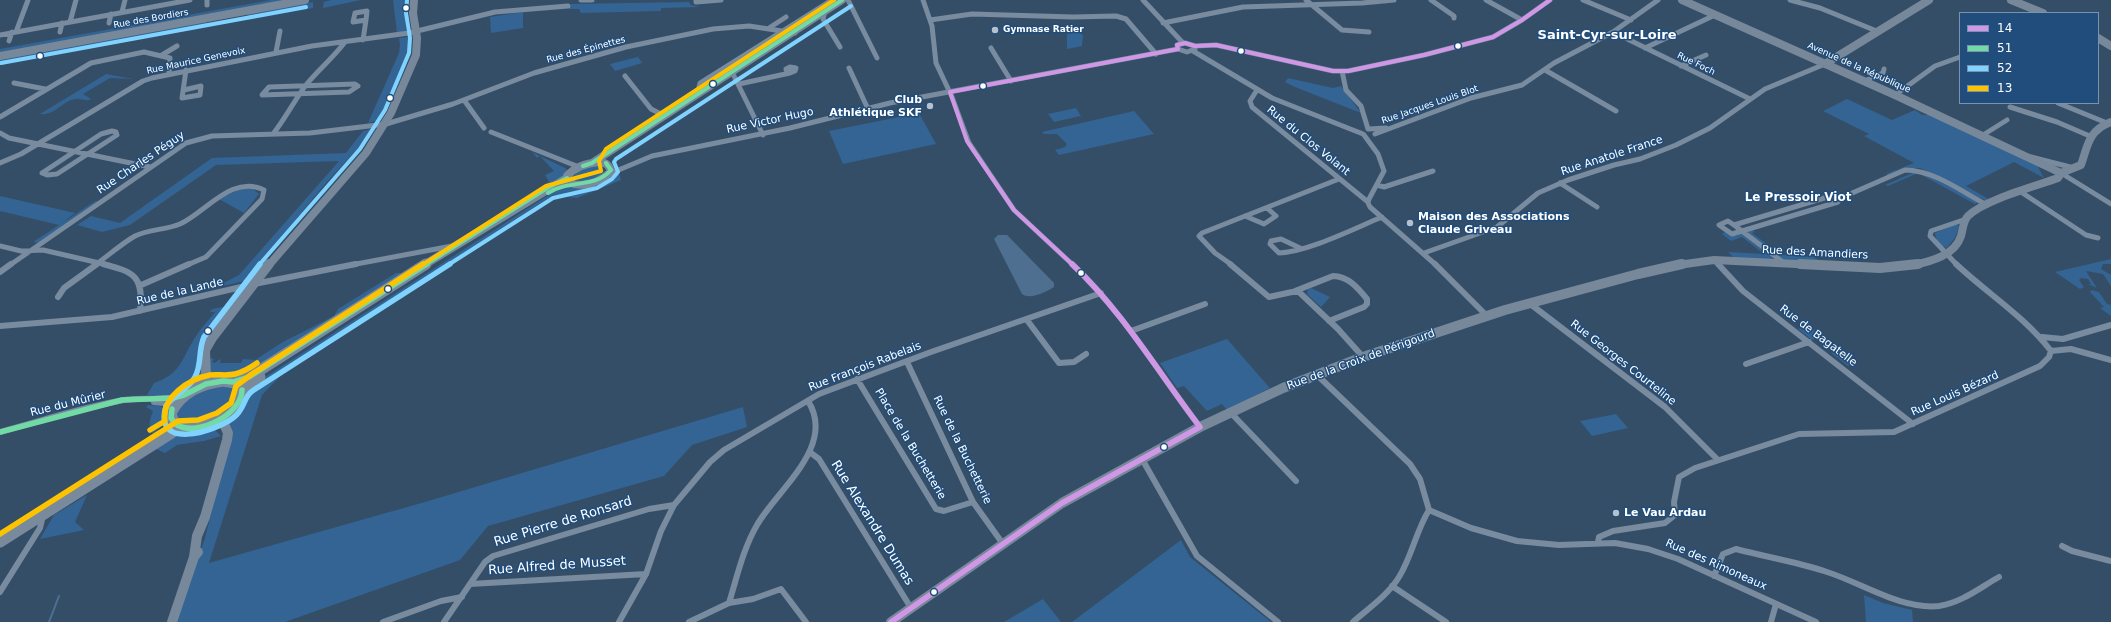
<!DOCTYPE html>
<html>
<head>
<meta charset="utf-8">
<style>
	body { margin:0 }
	#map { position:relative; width:2111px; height:622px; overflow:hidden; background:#354e67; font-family:"DejaVu Sans",sans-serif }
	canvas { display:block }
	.legend { position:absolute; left:1959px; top:12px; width:140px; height:92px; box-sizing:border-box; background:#204d7c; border:1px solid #7994b0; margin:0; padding:5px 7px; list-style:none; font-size:12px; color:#fff }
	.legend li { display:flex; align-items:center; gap:8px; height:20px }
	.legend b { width:20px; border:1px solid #7994b0 }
</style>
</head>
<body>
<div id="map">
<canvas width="2111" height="622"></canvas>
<ul class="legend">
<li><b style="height:5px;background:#d197e7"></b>14</li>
<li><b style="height:5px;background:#72daa5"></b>51</li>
<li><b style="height:5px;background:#80d3ff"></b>52</li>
<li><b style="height:5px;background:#fdc300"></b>13</li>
</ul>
</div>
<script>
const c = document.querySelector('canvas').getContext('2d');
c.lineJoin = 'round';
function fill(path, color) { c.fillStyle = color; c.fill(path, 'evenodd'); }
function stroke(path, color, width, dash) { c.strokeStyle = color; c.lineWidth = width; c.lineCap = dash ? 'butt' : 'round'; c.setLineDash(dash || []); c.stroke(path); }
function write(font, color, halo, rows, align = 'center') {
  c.font = font + ' "DejaVu Sans",sans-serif'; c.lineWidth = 3; c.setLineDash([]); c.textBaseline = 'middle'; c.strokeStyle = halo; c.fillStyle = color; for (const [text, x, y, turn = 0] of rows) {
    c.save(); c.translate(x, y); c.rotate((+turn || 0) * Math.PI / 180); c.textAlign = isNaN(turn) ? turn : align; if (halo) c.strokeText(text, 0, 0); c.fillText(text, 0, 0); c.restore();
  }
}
fill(new Path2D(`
	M271,0H292L0,54V49Z
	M331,0H361L323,8L324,2Z
	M393,0H407L405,16L406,31L397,33Z
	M313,2V8L247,20L248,14Z
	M689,2L691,5L699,7L661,8V11L581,13L579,9H568L571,4Z
	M523,12V28L491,33L490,17Z
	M207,21V24L0,62V59Z
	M1076,31L1083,35L1082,46L1067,49V34Z
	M408,37C411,65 393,95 380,120L368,123L399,53L400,45L399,38Z
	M638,57L642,63L615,71L610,64Z
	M106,74L133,79L110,78L83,94L91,99C86,102 81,98 75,99C62,101 55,116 40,114Z
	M1288,78L1333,88L1341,86L1361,113L1295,87L1285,82Z
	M1847,99L1892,120L1915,110L1922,115H1932L2037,165L2044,178L2014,162L1966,186L1990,200L1988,201L1980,198L1920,168H1909L1888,175L1886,174L1914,163L1864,136L1869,134L1823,111Z
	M1076,108L1081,116L1054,122L1048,114Z
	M1134,111L1154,134L1059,155L1055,150L1065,147L1067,144L1057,134H1044L1042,132Z
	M919,113L936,144L843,164L829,131Z
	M372,129L371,134L326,183L245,281L214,288L239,275L339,161L216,165L130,225L102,232L77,225L91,216L120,223L212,158L346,153L363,131Z
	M532,152L565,168L568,171C561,181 545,190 533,192L549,182L545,175L554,171L540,156L537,158Z
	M590,166H601L604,171C598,179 582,184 574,179V176L577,171Z
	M618,171L621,180L577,198L553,195L287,369L262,395L209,563L425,502L743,407L747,427L692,445L664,476L488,526L460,560L285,622H175L205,538L223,466L227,425L245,401L248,392L254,384L558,189L573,186Z
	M1917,171L1924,173L1979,202L1975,204L1918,173L1888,186L1885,185Z
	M240,189H253L259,194L244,213L219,199Z
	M0,196L75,213L61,224L95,201H98L40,243L33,242L59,225L0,211Z
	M1957,224L1959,226C1957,235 1953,242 1946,248C1941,246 1935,240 1935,233Z
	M1752,230L1755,232L1752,233L1781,255L1813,257L1822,262L1783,261L1745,231Z
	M1725,232L1736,236L1741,233L1775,260L1734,258L1728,252L1764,254L1742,237L1731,241L1722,234Z
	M2111,259V264H2103L2101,269L2111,275V286L2103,274L2086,271L2097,288L2088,284H2091L2088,279L2081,278L2079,280L2084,287L2080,289L2055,272Z
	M396,273H409L239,378L215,377L211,375L210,358L214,359L212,362L214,363L221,359L220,363H241L243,359L255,360L283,342L334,316L338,309Z
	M1311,288L1330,297L1321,307L1307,294L1308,289Z
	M2092,290L2099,292L2107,304L2111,305V316L2100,308L2104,307L2090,292Z
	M228,306L226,309L232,307L201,353L200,381C180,395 172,397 147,395L154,383C180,374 181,361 194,339C200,329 208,321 215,312H210L212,309Z
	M1807,325L1822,336L1812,340L1798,329Z
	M1227,339L1270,388L1227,410L1222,404L1207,411L1184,386L1177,388L1160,363Z
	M1840,350L1857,363L1848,366L1831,353Z
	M213,386C218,386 224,385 229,386C253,394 215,419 206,422C199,424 188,421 180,421C167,403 201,391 213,386Z
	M148,405L160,406L166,410L163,425L153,434C147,427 150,419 153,411L146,407Z
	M1616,414L1628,428L1592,436L1580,421Z
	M207,429L215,430L221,436L204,441L177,445L165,453L152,447L176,433Z
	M87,495L75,522L84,530L40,539L54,515Z
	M1181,540L1190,557L1271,622H1072Z
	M1864,595L1883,603L1912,610L1913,622H1866Z
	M1043,599L1061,622H1004Z`), '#336493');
fill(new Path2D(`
	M998,235H1007L1054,283V287C1046,292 1030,300 1022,294L994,239Z`), '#4e6f90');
stroke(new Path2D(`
	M49,622L59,596`), '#4e6f90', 2);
stroke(new Path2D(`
	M207,0V5
	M581,0H592
	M696,0V2L721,0
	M848,0L877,58
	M923,0L932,26L936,63L952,97L969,143L1014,210L1073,265
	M1143,0L1183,43
	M1306,0L1342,30L1369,32
	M1431,0L1454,16V18
	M1486,0L1522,20
	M1583,0L1631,20
	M1790,0L1820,8L1879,32
	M367,11L366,20L353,22L355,13Z
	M122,12L125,0
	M824,15L823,19L840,47
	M930,20L972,14L1073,17L1116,16L1126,19L1156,54
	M70,22L76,0
	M109,23L111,14
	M1163,23L1243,7L1362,3L1394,0
	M769,28L786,17
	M16,32L28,0
	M60,32L62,23
	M1613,32L1750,99
	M0,35L190,0
	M363,40L366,20
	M9,41L12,32
	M991,48L1011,81
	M1645,48L1715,15
	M1178,49L1177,45L1185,43L1195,46L1216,45L1333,71H1348L1424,55L1493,37L1522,20L1550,0
	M1178,49L1187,52L1195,49
	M1193,51L1272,98L1363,134
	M276,52L280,31
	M162,55L177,46
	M1681,66L1706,55
	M849,68L868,109
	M1545,70L1616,111
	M1342,71L1346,90L1361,106L1368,129
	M733,74L763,135
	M625,76L651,109L663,115
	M1865,81L1883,73L1884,69
	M14,83L45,89
	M355,84L358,86L349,92L262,95L269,87Z
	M739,84L790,73L795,71L796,68L790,67L786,69L787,72H792
	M703,89L699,87L700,83L832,0
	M184,90L201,86L200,95L182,98L186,70
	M1257,90L1250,101L1252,107L1368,202
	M1895,95L1935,66L1960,57
	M464,100L484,128
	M2058,103L2107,123
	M2010,107L2057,122L2092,137
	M0,117L91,63L144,52L170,58L169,74
	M1369,129L1386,128
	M112,131L116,132L117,135L57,174L47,175L42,173L101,134Z
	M491,132L579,167
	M0,133L9,138L150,167
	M273,134C285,119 294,101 306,85C318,70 333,58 345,42
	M1375,134L1471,98L1522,85L1554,63L1613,32L1658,0
	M1364,135L1378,154L1384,171L1369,199L1368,203L1370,207L1436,265
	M1983,135L2007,120
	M2031,157L2074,168
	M0,163L21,154L143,81L152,78L312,46L409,33L495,12L568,6
	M2061,173L2111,204
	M609,174L652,156L790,128L890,103L1178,49
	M1560,183L1597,207
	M1377,185L1384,187L1433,171
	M2021,192L2086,235L2098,238
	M1245,216L1264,224L1276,216L1267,208
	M1734,225L1728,221L1719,225L1732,234L1838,202L1840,198
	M0,246L21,251L43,250L108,265
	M1300,248L1281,239L1271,241L1270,244L1279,253C1310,251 1353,229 1382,217
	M1424,253L1497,227L1538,193L1568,180L1614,165L1640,159L1676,145L1710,128L1765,89L1825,64
	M1714,260L1719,265
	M1784,263L1734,225L1831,196L1843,197L1905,170C1934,170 1962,192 1987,205
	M10,265L186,143L212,136L310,133L386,124L453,104L534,73L626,47L713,29L749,26L795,33
	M95,265C108,256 121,244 135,236C149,229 166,230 180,224C206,212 232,174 264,190L262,199L206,257L187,265
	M351,265L452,246
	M1232,265L1215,253L1199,236L1202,233L1339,179
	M1957,265L1930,236L1931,231L1966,219`), '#798b9e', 5);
stroke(new Path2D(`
	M103,264C134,272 144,276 140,311
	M1072,264C1123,312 1158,372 1200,427
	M1230,264L1269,297L1292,292H1299L1338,329L1363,357
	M1435,264L1487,316
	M1718,264L1743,291L1913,424
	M0,272L11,264
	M139,286L189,264
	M1295,291L1333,276C1348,276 1358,288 1367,299V304L1364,307L1329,321
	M58,297L64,288L97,264
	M1529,303L1665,407L1718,460
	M1027,320L1059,363L1074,362L1086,354
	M0,326L112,317L254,284L356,264
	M1131,331L1205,304
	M2042,337L2063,339L2111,325
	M2051,351L2071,349L2111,360
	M907,362L973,502L1003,544
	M1746,364L1809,342
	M1316,374L1410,464L1420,479L1429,510L1471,528L1517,541L1559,545L1615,543L1648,549L1678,559L1816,622
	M857,379L936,509L944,511L973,502
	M154,402L164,403L172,409
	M1231,413L1296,481
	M0,432C41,421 82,407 124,400C144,397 163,401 182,396
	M811,453L819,459L911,608
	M1142,459L1197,556L1278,622
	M1598,542L1599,537L1613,531L1665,523L1675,515L1674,502L1679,477L1695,468L1799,434L1894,432L2040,366L2049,357L2051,351C2024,316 1988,294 1956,264
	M2062,546L2072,551L2111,561
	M1714,576L1723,554L1736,549C1766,557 1798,562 1827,572C1862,583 1901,610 1939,606C1961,603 1981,587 1999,577
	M470,584L646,574
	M1392,586L1446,622
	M0,592L40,528L43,515
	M729,603L753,599L781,589L806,622
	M383,622L441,601L462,597
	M444,622L485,562L493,556L649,509L674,505
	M619,622L646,574L661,531L674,505L710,462L724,450L819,394L931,352L1101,293
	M689,622L729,603C737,577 743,549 757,525C776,491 837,446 808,401
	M1353,622C1369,608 1388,595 1399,577C1412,556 1416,531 1429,510
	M1771,622L1776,604`), '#798b9e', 6);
stroke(new Path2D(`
	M1682,0L1895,95L2061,173
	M2011,0L2043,13
	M2098,38L2111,46
	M0,56L305,0
	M1825,64L1929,0
	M269,265L366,153L391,113L416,55L417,38L413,13L414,0
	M1678,265L1714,260L1817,265
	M1914,265C1932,261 1955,255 1961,236C1963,229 1963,221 1968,216C1984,200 2036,186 2058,178L2061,173L2081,165C2088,145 2088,131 2111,122`), '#768899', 8);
stroke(new Path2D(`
	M1800,264L1880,268L1918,264
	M196,388L206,375L205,350L212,338L269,264
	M194,557L197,536L205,517L227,440L228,433L224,424L229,414
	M172,622L194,557L198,552
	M891,622L1062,503L1200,427L1283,388L1363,357L1505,310L1638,274L1682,264`), '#768899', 10);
stroke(new Path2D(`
	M599,162C606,163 609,164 611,172C599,182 583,189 568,182L567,176C575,167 587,163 599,162Z
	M592,163L842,0
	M424,265L567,178`), '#788a9c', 8);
stroke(new Path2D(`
	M223,381L235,383L242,390C240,420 199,434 174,423L171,413C182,392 201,384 223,381Z
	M233,382L251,376L426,264
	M242,390L260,377
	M0,542L181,427`), '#788a9c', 11);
stroke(new Path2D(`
	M1178,49L1177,45L1185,43L1195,46L1216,45L1333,71H1348L1424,55L1493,37L1522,20L1550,0
	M950,92L967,141L1014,210L1073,265
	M950,92L1178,49`), '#d197e7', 4);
stroke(new Path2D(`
	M1072,264C1123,312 1158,372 1200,427
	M891,622L1062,503L1200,427`), '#d197e7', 5.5);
stroke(new Path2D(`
	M583,166L592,163L842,0
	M548,193C570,179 594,189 611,170L606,163
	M425,265L549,187L567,178`), '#72daa5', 4);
stroke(new Path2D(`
	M172,409L171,418C173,420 175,424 177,425C198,437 242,414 242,390
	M0,432L122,400L173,398L184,395L206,384L223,381L233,382L249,377L427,264`), '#72daa5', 5.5);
stroke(new Path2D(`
	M1,63L306,7
	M259,265L360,149L385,110L409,53L410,38L406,13L407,0
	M448,265L553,198L597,188L612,179L618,172L614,162L616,159L851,6`), '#80d3ff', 4);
stroke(new Path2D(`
	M260,264L204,337C198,350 202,365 195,377C189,389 174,394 166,406C153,451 214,432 233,418C244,410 243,400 250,393C253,390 257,388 260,386L450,264`), '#80d3ff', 5.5);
stroke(new Path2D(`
	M422,265L546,186L601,171L599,161L606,149L834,0`), '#fdc300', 4);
stroke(new Path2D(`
	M150,430L165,421C161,397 189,379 210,375C218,374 227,376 235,374C243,372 250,368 257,363
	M0,534L178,421L198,420L217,413L231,403L236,386L252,374L423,264`), '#fdc300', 5.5);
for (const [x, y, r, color] of [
	[406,8,3.5,"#fff"],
	[995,30,4,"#b8c1ca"],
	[1458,46,3.5,"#fff"],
	[1241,51,3.5,"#fff"],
	[40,56,3.5,"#fff"],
	[713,84,3.5,"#fff"],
	[983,86,3.5,"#fff"],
	[390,98,3.5,"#fff"],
	[930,106,4,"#b8c1ca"],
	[1410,223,4,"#b8c1ca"],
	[1081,273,3.5,"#fff"],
	[388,289,3.5,"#fff"],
	[208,331,3.5,"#fff"],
	[1164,447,3.5,"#fff"],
	[1616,513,4,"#b8c1ca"],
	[934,592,3.5,"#fff"]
]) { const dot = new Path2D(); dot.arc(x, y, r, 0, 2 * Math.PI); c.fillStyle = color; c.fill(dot); stroke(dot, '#204d7c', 1.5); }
write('9px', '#fff', '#204d7c', [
	["Rue des Bordiers",151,19,-10],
	["Rue des Épinettes",586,50,-15],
	["Rue Maurice Genevoix",196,61,-12],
	["Rue Foch",1696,64,26],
	["Avenue de la République",1859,68,24],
	["Rue Jacques Louis Blot",1430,105,-19]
]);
write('bold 9px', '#fff', '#204d7c', [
	["Gymnase Ratier",1003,30]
], 'left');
write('bold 11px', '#fff', '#204d7c', [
	["Club",922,100,"right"],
	["Athlétique SKF",922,113,"right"],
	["Maison des Associations",1418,217],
	["Claude Griveau",1418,230],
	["Le Vau Ardau",1624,513]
], 'left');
write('11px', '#fff', '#204d7c', [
	["Rue Victor Hugo",770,121,-12],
	["Rue du Clos Volant",1308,141,39],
	["Rue Anatole France",1612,156,-18],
	["Rue Charles Péguy",141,163,-34],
	["Rue des Amandiers",1815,253,3],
	["Rue de la Lande",180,292,-13],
	["Rue de Bagatelle",1818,336,37],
	["Rue de la Croix de Périgourd",1361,360,-20],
	["Rue Georges Courteline",1623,363,38],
	["Rue François Rabelais",865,367,-21],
	["Rue Louis Bézard",1955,394,-24],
	["Rue du Mûrier",68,404,-14],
	["Place de la Buchetterie",910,444,59],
	["Rue de la Buchetterie",962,450,64],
	["Rue des Rimoneaux",1716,565,24]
]);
write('bold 12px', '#fff', '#204d7c', [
	["Le Pressoir Viot",1798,198]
]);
write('bold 13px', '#fff', '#204d7c', [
	["Saint-Cyr-sur-Loire",1607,36]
]);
write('13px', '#fff', '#204d7c', [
	["Rue Pierre de Ronsard",563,522,-17],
	["Rue Alexandre Dumas",872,523,58],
	["Rue Alfred de Musset",557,566,-4]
]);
</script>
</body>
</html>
